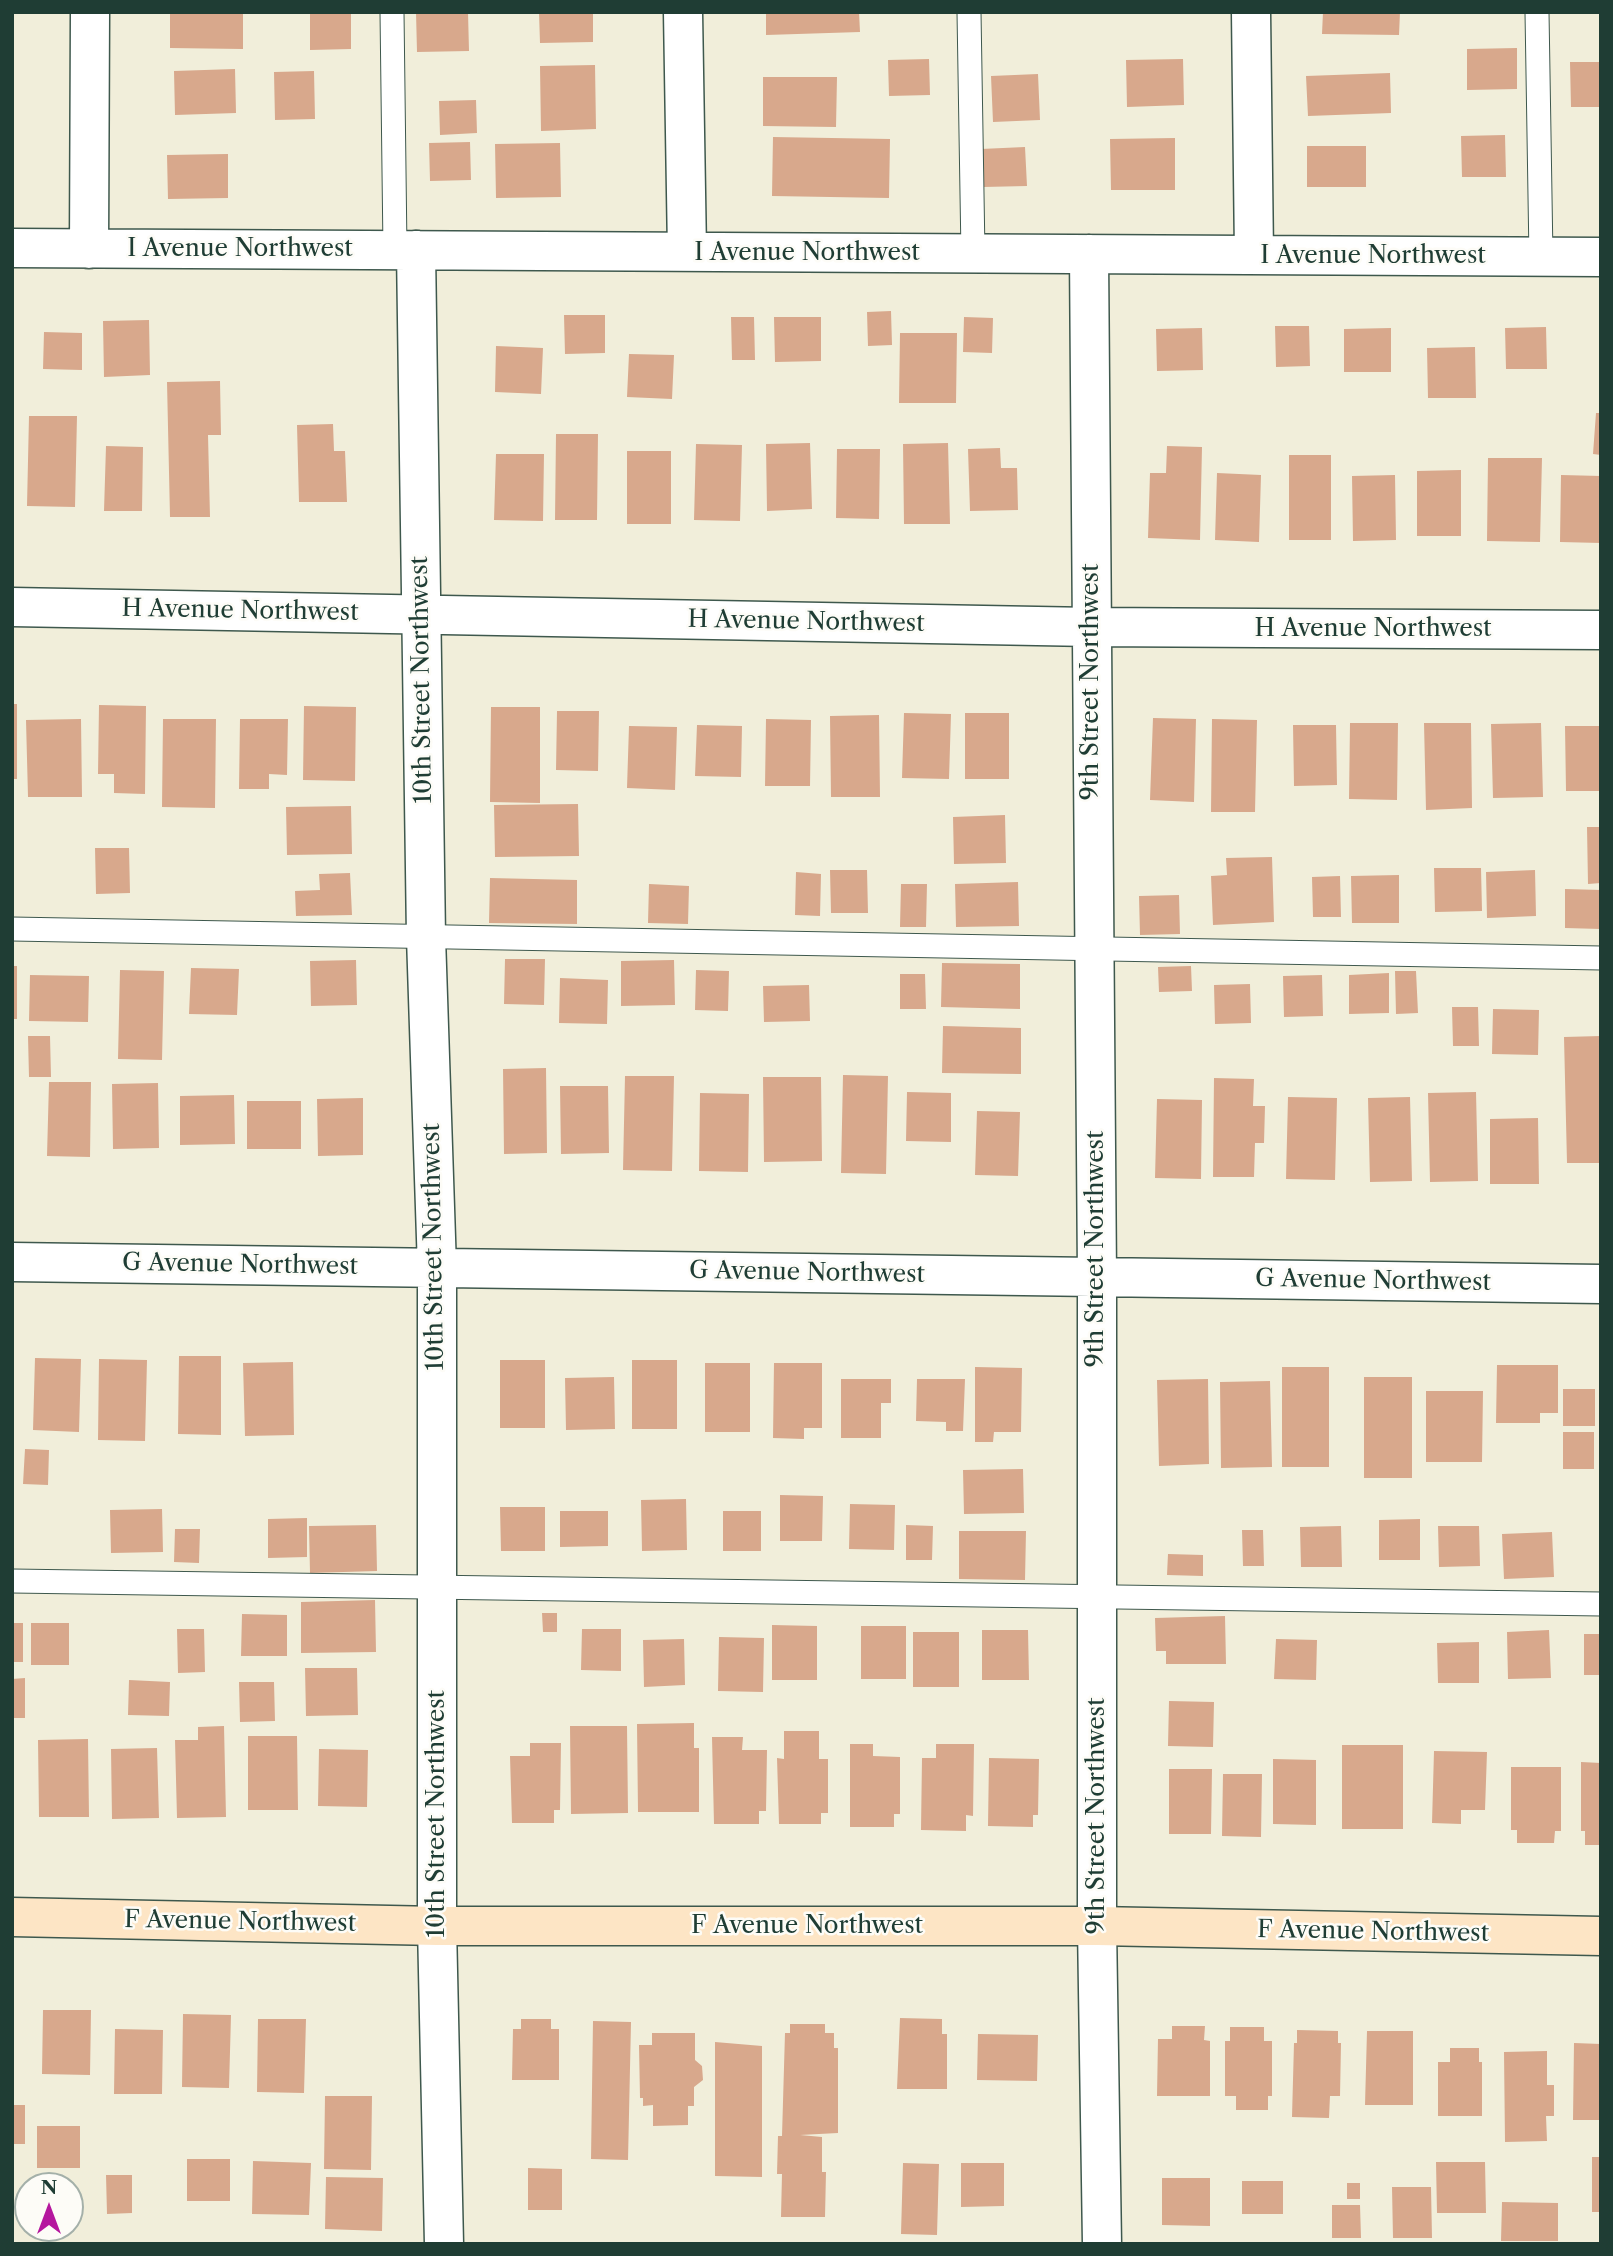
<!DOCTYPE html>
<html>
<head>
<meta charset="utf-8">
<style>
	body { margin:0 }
	#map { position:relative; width:1613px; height:2256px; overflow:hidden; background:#f1eeda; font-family:"Libre Caslon Text",serif }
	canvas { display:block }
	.frame { position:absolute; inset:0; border:14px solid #1f3d34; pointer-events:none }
	.north { position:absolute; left:14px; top:2172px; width:70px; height:70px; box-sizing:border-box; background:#fdfcf7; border:2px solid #a4b0a9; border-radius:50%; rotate:0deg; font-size:19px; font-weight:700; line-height:28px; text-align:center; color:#1f3d34 }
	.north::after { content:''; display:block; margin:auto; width:24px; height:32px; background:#b5179e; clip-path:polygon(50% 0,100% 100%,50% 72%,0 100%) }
</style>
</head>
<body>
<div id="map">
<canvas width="1613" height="2256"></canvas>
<div class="frame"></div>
<div class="north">N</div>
</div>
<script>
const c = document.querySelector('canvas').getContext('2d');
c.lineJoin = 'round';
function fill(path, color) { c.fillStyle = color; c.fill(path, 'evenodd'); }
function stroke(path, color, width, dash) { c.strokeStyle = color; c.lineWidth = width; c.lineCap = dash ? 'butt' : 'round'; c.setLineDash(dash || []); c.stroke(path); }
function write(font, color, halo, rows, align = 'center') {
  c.font = font + ' "Libre Caslon Text",serif'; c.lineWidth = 5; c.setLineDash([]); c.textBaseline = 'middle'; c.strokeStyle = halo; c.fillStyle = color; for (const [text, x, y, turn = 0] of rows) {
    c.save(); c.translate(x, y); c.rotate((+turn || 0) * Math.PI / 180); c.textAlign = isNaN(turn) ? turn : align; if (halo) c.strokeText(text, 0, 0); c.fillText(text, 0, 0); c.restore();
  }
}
fill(new Path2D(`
	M170,12H243V49L170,48Z
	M310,12H351V49L310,50Z
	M416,12H468L469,51L417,52Z
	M539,12H593V42L540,43Z
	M766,12H859L860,32L766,35Z
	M1323,12H1400L1399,35L1322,34Z
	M1517,48V89L1467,90V49Z
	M929,59L930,95L889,96L888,60Z
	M1183,59L1184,105L1127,107L1126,60Z
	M1570,62H1601V107H1571Z
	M595,65L596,129L541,131L540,66Z
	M235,69L236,113L175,115L174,71Z
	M314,71L315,119L275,120L274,72Z
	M1390,73L1391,113L1308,116L1306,76Z
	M1038,74L1040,120L993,122L991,76Z
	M763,77H837L836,127L763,126Z
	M476,100L477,133L440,135L439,101Z
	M1505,135L1506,177H1462L1461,136Z
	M773,137L890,139L889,198L772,196Z
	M1175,138V190H1111L1110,139Z
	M470,142L471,180L430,181L429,143Z
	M560,143L561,197L496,198L495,144Z
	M1307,146H1366V187H1307Z
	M1025,147L1027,186L983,187L981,149Z
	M228,154V198L168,199L167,155Z
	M891,311L892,345L868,346L867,312Z
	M564,315H605V353L565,354Z
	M731,317H754L755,360H732Z
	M774,317H821V361L775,362Z
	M964,317L993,318L992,353L963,352Z
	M149,320L150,375L104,377L103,321Z
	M1275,326H1309L1310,366L1276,367Z
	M1546,327L1547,369H1506L1505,328Z
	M1202,328L1203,370L1157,371L1156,329Z
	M1391,328V372H1344V329Z
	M44,332L82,333V370L43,369Z
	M900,333H957L956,403H899Z
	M496,346L543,348L541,394L495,392Z
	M1475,347L1476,398H1428L1427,348Z
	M629,354L674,355L672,399L627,397Z
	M220,381L221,435H208L210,517H170L167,382Z
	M1596,413H1601V455L1593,454Z
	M29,416H77L75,507L27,506Z
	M333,424L334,451H345L347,502H299L297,425Z
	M556,434H598L597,520H555Z
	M810,443L812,509L767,511L766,444Z
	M948,443L950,524H904L903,444Z
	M696,444L742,445L740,521L694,520Z
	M106,446L143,447L142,511H104Z
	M1167,446L1202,447L1200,540L1148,538L1150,473H1166Z
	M1000,448L1001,468H1017L1018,510L970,511L968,449Z
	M837,449H880L879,519L836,518Z
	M627,451H671V524H627Z
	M496,454H544L543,521L494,520Z
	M1289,455H1331V540H1289Z
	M1488,458H1542L1540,542L1487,541Z
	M1461,470V536H1417V471Z
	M1217,473L1261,475L1259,542L1215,540Z
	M1395,475L1396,540L1353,541L1352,476Z
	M1561,475L1601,476V543L1560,542Z
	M12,704H17V779H12Z
	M99,705L146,706L145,794L114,793V774H98Z
	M304,706L356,707L355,781L303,780Z
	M491,707H540V803L490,802Z
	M557,711H599L598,771L556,770Z
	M904,713L951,714L949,779L902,778Z
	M965,713H1009V779H965Z
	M879,715L880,797H831L830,716Z
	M1153,718L1196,719L1194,802L1150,800Z
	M81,719L82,797H28L26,720Z
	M163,719H216L215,808L162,807Z
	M240,719H288L287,775L269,774V789H239Z
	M766,719L811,720L810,786H765Z
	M1212,719L1257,720L1255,812H1211Z
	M1350,723H1398L1397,800L1349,799Z
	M1424,723H1471L1472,808L1426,810Z
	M1541,723L1543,797L1493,798L1491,724Z
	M697,725L742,726L741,777L695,776Z
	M1293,725H1336L1337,785L1294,786Z
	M629,726L677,727L675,790L627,788Z
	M1565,726H1601V791H1566Z
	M578,804L579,856L495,857L494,805Z
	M351,806L352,854L287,855L286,807Z
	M1005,815L1006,863L954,864L953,817Z
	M1587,827H1601V883L1588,884Z
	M95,848H129L130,893L96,894Z
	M1272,857L1274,922L1213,925L1211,876L1227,875L1226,858Z
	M1434,868H1481L1482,911L1435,912Z
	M830,870H867L868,913H831Z
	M1535,870L1536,916L1487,918L1486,872Z
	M796,872L821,874L820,916L795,915Z
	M350,873L352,915L296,916L295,891L320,890L319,874Z
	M1399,875V923H1352L1351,876Z
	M1340,876L1341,917H1313L1312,877Z
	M490,878L577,880V924L489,923Z
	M1018,882L1019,926L956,927L955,884Z
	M649,884L689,886L688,924L648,923Z
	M901,884H927L926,927H900Z
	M1565,889L1601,890V929L1565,928Z
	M1179,895L1180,934L1140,935L1139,896Z
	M505,959H545L544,1005L504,1004Z
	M356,960L357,1005L311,1006L310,961Z
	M674,960L675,1005L621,1006V961Z
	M942,963L1020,964V1009L941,1007Z
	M12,966H17V1019H12Z
	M1191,966L1192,991L1159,992L1158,967Z
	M191,968L239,969L237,1015L189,1014Z
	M120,970L164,971L162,1060L118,1059Z
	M696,970L729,971L728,1011L695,1010Z
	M1395,971H1416L1418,1013L1396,1014Z
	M1389,973V1013L1349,1014V975Z
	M900,974H925L926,1009H900Z
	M30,975L89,976L88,1022L29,1021Z
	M1322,975L1323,1016L1284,1017L1283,976Z
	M560,978L608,980L607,1024L559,1023Z
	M1250,984L1251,1023L1215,1024L1214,985Z
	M809,985L810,1021L764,1022L763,986Z
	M1452,1007H1478L1479,1046H1453Z
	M1493,1009L1539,1010L1538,1055L1492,1054Z
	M943,1026L1021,1028V1074L942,1073Z
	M28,1036H50L51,1077H29Z
	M1601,1036V1163H1567L1564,1037Z
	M546,1068L547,1153L504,1154L503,1069Z
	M843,1075L888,1076L886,1174L841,1173Z
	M625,1076H674L672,1171L623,1170Z
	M763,1077H821L822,1161L764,1162Z
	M1214,1078L1254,1079L1253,1106H1265L1264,1143H1255L1254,1177H1213Z
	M49,1082H91L90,1157L47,1156Z
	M158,1083L159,1148L113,1149L112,1084Z
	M560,1086H608L609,1153L561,1154Z
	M907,1092L951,1093V1142L906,1141Z
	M1476,1092L1478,1181L1430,1182L1428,1093Z
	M700,1093L749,1094L748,1172L699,1171Z
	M234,1095L235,1144L180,1145V1096Z
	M1288,1097L1337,1098L1335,1180L1286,1179Z
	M1410,1097L1412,1181L1370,1182L1368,1098Z
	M363,1098V1155L318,1156L317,1099Z
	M1157,1099L1202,1100L1201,1179L1155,1178Z
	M247,1101H301V1149H247Z
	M977,1111L1020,1112L1018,1176L975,1175Z
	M1538,1118L1539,1184H1490V1119Z
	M179,1356H221V1435L178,1434Z
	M35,1358L81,1359L79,1432L33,1430Z
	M99,1359L147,1360L145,1441L98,1440Z
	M500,1360H545V1428H500Z
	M632,1360H677V1429H632Z
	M293,1362L294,1435L245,1436L243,1363Z
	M705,1363H750V1432H705Z
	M774,1363H822V1428H804V1439L773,1438Z
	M1497,1365H1558V1413H1540V1423H1496Z
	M975,1367L1022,1368L1021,1432H994L993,1442H975Z
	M1282,1367H1329V1467H1282Z
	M614,1377L615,1429L566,1430L565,1378Z
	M1364,1377H1412V1478H1364Z
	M841,1379H891V1403H881V1438H841Z
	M917,1379H965L963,1431H946V1422L916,1421Z
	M1208,1379L1209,1464L1159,1466L1157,1380Z
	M1270,1381L1272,1467L1221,1468L1220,1382Z
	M1563,1389H1595V1426H1563Z
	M1426,1391H1483L1482,1462H1426Z
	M1563,1432H1594V1469H1563Z
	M25,1449L49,1450L48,1485L23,1484Z
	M1023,1469L1024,1513L964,1514L963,1470Z
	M780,1495L823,1496L822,1541H780Z
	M686,1499L687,1550L642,1551L641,1500Z
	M850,1504L895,1505L894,1550L849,1549Z
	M500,1507H545V1551H501Z
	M162,1509L163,1552L111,1553L110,1510Z
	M560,1511H608V1546L560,1547Z
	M723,1511H761V1551H723Z
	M307,1518V1557L268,1558V1519Z
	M1420,1519V1560H1379V1520Z
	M376,1525L377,1571L310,1573L309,1526Z
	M906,1525L933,1526L932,1560H906Z
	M1341,1526L1342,1567H1301L1300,1527Z
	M1438,1526H1479L1480,1566L1439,1567Z
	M175,1529H200L199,1563L174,1562Z
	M1242,1530H1263L1264,1566H1243Z
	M959,1531H1026L1025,1580L959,1579Z
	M1552,1532L1554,1577L1504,1579L1502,1534Z
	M1168,1554L1203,1555V1576L1167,1575Z
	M375,1600L376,1652L301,1653V1602Z
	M542,1613H557V1632H543Z
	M242,1614L287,1615V1656H241Z
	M1225,1616L1226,1664H1166V1651H1156L1155,1618Z
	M12,1623H23V1662H12Z
	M31,1623H69V1665H31Z
	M772,1625L817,1626V1680H772Z
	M861,1626H906V1679H861Z
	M177,1629H204L205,1672L178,1673Z
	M582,1629H621V1671L581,1670Z
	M982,1630H1028L1029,1680H982Z
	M1549,1630L1551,1678L1508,1679L1507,1632Z
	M913,1632H959V1687H913Z
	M1584,1634H1601V1675H1584Z
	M719,1637L764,1638L763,1692L718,1691Z
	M684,1639L685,1685L644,1687L643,1640Z
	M1276,1639L1317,1640L1316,1680L1274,1679Z
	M1479,1642V1683H1438L1437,1643Z
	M305,1668H357L358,1715L306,1716Z
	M25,1678V1718H12V1679Z
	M129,1680L170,1682L169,1716L128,1715Z
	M239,1682H274L275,1721L240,1722Z
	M1169,1701L1214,1702L1213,1747L1168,1746Z
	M694,1723V1748H699V1812H638L637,1724Z
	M224,1726L226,1817L177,1818L175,1740H198V1727Z
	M570,1726H627L628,1813L571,1814Z
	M784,1731H819V1759H828V1813H821V1824H779L777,1758L784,1759Z
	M248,1736H297L298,1810H248Z
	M712,1737H743L742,1750H767L766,1811H759V1824H714Z
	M88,1739L89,1817H39L38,1740Z
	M530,1743H561L560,1810H554V1823H512L510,1756H530Z
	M850,1744H873V1756L900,1757V1814H894V1827H850Z
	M936,1744H974L973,1816L966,1815V1831L921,1830L922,1758H936Z
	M1342,1745H1403V1829H1342Z
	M157,1748L159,1818L112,1819L111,1749Z
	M319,1749L368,1750L367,1807L318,1806Z
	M1434,1751L1487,1752L1485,1810H1461V1824L1432,1823Z
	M989,1758L1039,1759L1038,1815H1033V1827L988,1826Z
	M1273,1759L1316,1760V1825L1273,1824Z
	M1581,1762L1601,1763V1845H1585V1831H1581Z
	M1511,1767H1561V1831H1555L1554,1843H1517V1830H1511Z
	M1169,1769H1212L1211,1834H1169Z
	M1223,1774H1262L1261,1837L1222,1836Z
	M43,2010H91L90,2075L42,2074Z
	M183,2014L231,2015L229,2088L182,2087Z
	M900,2018L942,2019V2034H947V2089H897Z
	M258,2019H306L304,2093L257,2092Z
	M521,2019H551V2029H559V2080H512L513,2029H521Z
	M593,2021L631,2022L628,2160L591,2159Z
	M790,2024H825V2033H834V2048H838V2133L800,2135L822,2137V2172H826L825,2217H781L782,2174H777L778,2136H782L785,2033H790Z
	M1172,2026H1205L1204,2040L1210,2041V2096H1157L1158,2039H1172Z
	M1230,2027H1264V2041H1272V2096H1268V2110H1236V2096H1225V2041H1230Z
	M115,2029L163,2030L162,2094H114Z
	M1297,2030L1338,2031V2043H1341L1340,2096H1330L1329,2118L1292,2117L1294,2043H1297Z
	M1367,2031H1413V2105H1365Z
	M652,2033H695V2060L702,2066L703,2080L694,2087V2106H688V2125L653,2126V2105L643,2106V2098H640L639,2045H652Z
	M978,2034L1038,2035L1037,2081L977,2080Z
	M715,2042L762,2046V2177L715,2176Z
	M1574,2043L1601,2044V2120H1573Z
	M1450,2048H1479V2062H1482V2116H1438V2062H1450Z
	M1547,2051V2085H1554V2116H1546L1547,2141L1505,2142L1504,2052Z
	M325,2096H372L371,2170L324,2169Z
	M12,2105H25V2144H12Z
	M37,2126H80V2168H37Z
	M1592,2157H1601V2212H1592Z
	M187,2159H230V2201H187Z
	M253,2161L311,2163L309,2215L252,2214Z
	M1436,2162H1485L1486,2213H1437Z
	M903,2163L939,2164L937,2235L901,2234Z
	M961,2163H1004V2206L961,2207Z
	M528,2168L562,2169V2210H528Z
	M106,2175H132V2213L107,2214Z
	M326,2177L383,2178L382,2231L325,2229Z
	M1162,2178H1210V2226L1162,2225Z
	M1242,2181H1283V2214H1242Z
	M1347,2183H1360V2199H1347Z
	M1392,2187H1431L1432,2238H1393Z
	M1502,2202L1558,2203V2241H1501Z
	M1332,2205H1360L1361,2238H1332Z`), '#d8a88c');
const lane = new Path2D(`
	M392,12L395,250
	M969,12L973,254
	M1537,12L1541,257
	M12,929L1601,958
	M12,1581L1601,1604`);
const street = new Path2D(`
	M683,12L687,252
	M1251,12L1254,255
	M12,248L1601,257
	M89,249L90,12
	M416,250L426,937L437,1268V1926L444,2244
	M1089,254L1097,1277V1926L1102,2244
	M12,607L1091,627L1601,630
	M12,1262L1601,1284`);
const secondary = new Path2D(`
	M12,1917L437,1926H1097L1601,1936`);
stroke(lane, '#3e584d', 25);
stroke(street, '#3e584d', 41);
stroke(secondary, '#3e584d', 41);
stroke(lane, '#fff', 23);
stroke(street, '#fff', 38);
stroke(secondary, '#fde5c5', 38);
write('24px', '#1f3d34', '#fdfcf7', [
	["I Avenue Northwest",240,249],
	["I Avenue Northwest",807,253],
	["I Avenue Northwest",1373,256],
	["H Avenue Northwest",240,611,1],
	["H Avenue Northwest",806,622,1],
	["H Avenue Northwest",1373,629],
	["10th Street Northwest",422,680,-91],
	["9th Street Northwest",1091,682,-90],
	["10th Street Northwest",434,1247,-91],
	["9th Street Northwest",1096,1249,-90],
	["G Avenue Northwest",240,1265,1],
	["G Avenue Northwest",807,1273,1],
	["G Avenue Northwest",1373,1281,1],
	["10th Street Northwest",437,1814,-90],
	["9th Street Northwest",1097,1816,-90],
	["F Avenue Northwest",240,1922,1],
	["F Avenue Northwest",807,1926],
	["F Avenue Northwest",1373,1932,1]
]);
</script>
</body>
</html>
